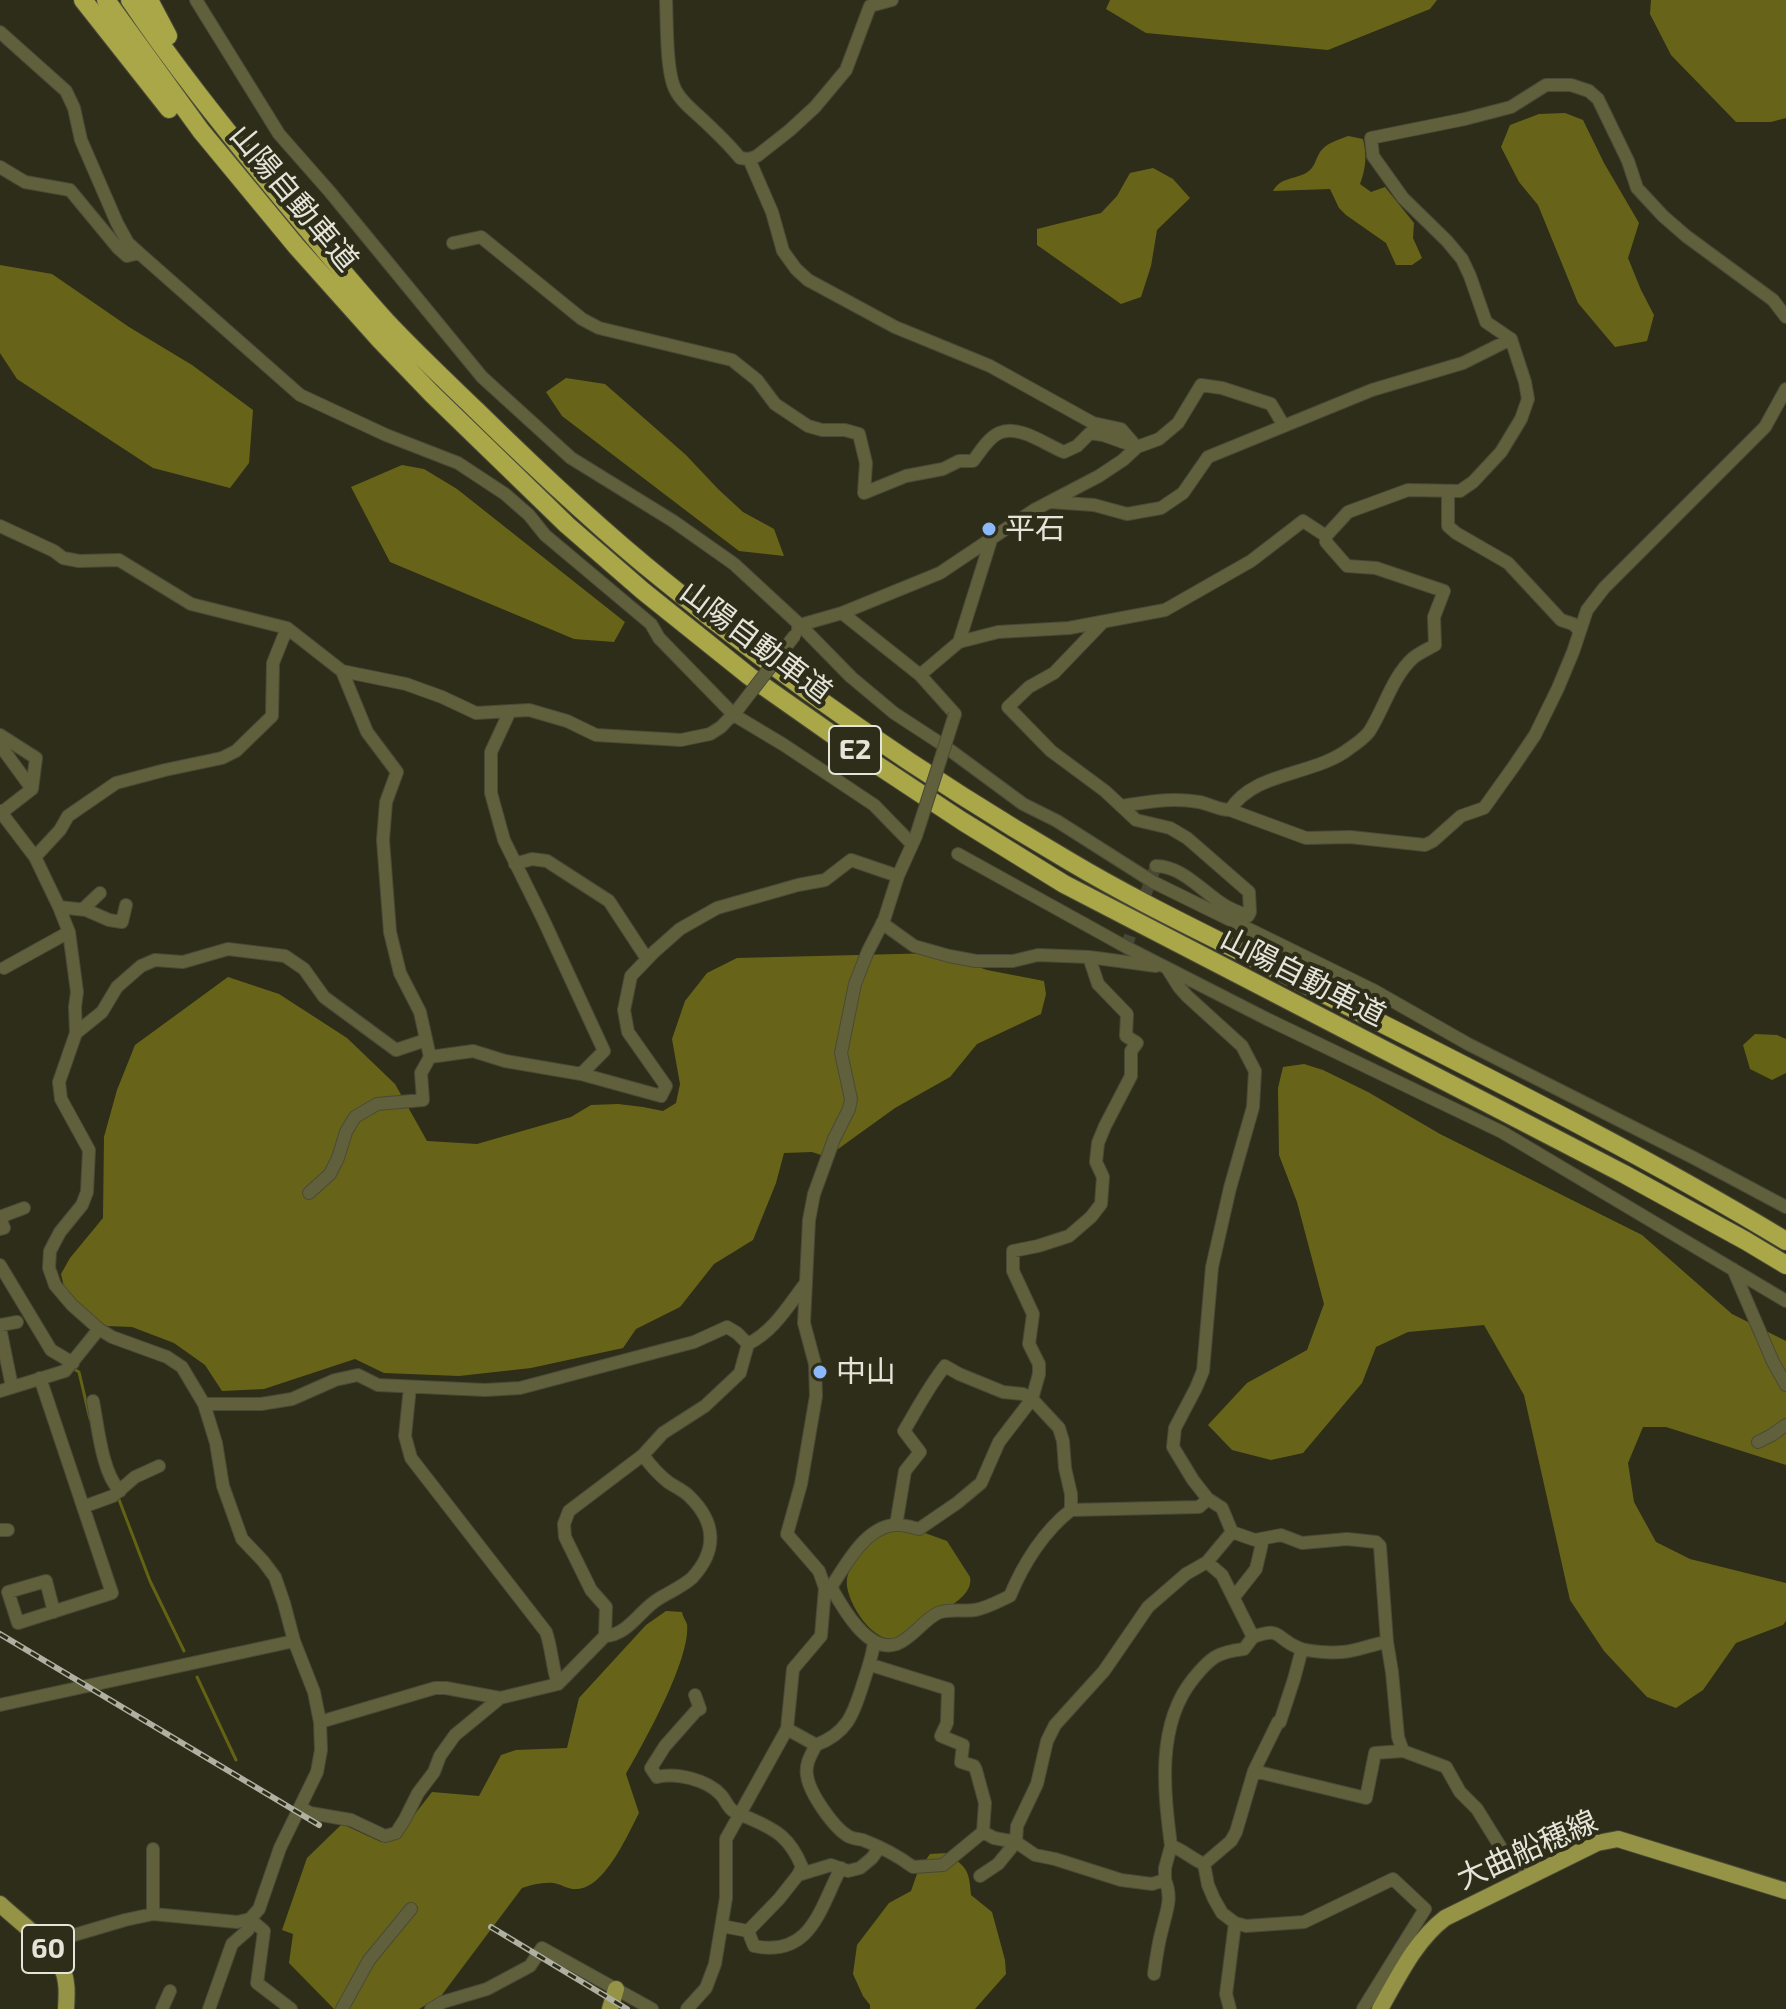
<!DOCTYPE html>
<html>
<head>
<meta charset="utf-8">
<style>
	body { margin:0 }
	canvas { display:block; background:#2d2d19 }
</style>
</head>
<body>
<canvas width="1786" height="2009"></canvas>
<script>
const c = document.querySelector('canvas').getContext('2d');
c.lineJoin = 'round';
function fill(path, color) { c.fillStyle = color; c.fill(path, 'evenodd'); }
function stroke(path, color, width, dash) { c.strokeStyle = color; c.lineWidth = width; c.lineCap = dash ? 'butt' : 'round'; c.setLineDash(dash || []); c.stroke(path); }
function write(font, color, halo, rows, align = 'center') {
  c.font = font + ' "Exo 2","Noto Sans JP",sans-serif'; c.lineWidth = 8; c.setLineDash([]); c.textBaseline = 'middle'; c.strokeStyle = halo; c.fillStyle = color; for (const [text, x, y, turn = 0] of rows) {
    c.save(); c.translate(x, y); c.rotate((+turn || 0) * Math.PI / 180); c.textAlign = isNaN(turn) ? turn : align; if (halo) c.strokeText(text, 0, 0); c.fillText(text, 0, 0); c.restore();
  }
}
fill(new Path2D(`
	M1110,0H1437L1430,9L1328,50L1146,33L1106,9Z
	M1651,0H1786V118L1771,122H1736L1671,55L1650,14Z
	M1565,113L1583,120L1604,163L1639,223L1628,258L1641,290L1654,315L1647,341L1615,347L1578,303L1538,205L1519,182L1501,147L1510,125L1539,114Z
	M1348,136L1363,139C1367,156 1366,167 1360,184L1371,192L1385,187L1414,223L1413,238L1422,258L1412,265H1396L1386,243L1346,215L1339,208L1330,189L1273,191C1281,177 1293,180 1306,173C1315,168 1315,160 1320,152C1326,143 1338,140 1348,136Z
	M1153,168L1173,179L1190,198L1157,230L1151,266L1141,297L1121,304L1037,245V229L1101,213L1117,196L1130,173Z
	M0,265L52,274L129,327L192,365L253,410L249,463L230,488L153,468L17,379L0,353Z
	M566,378L605,384L686,455L718,489L743,512L774,529L784,556L739,551L562,416L546,392Z
	M402,465L424,469L457,489L625,622L614,642L574,639L390,562L351,487Z
	M938,953L987,970L1044,981L1046,994L1041,1014L977,1044L950,1077L895,1108L827,1157L812,1152L784,1153L776,1183L753,1240L714,1264L680,1307L636,1329L623,1348L531,1368L459,1376L384,1373L355,1359L264,1389L222,1391L205,1365L174,1343L132,1327L107,1326L91,1318L64,1287L61,1274L70,1258L103,1218L104,1137L117,1090L135,1045L228,977L279,994L347,1038L395,1084L427,1141L477,1144L571,1117L591,1105L618,1104L643,1107L663,1111L676,1103L680,1084L672,1039L685,1001L707,973L737,958Z
	M1304,1064L1323,1070L1368,1092L1440,1134L1642,1235L1732,1314L1786,1341V1465L1666,1427H1643L1628,1463L1634,1502L1656,1542L1690,1559L1786,1583V1621L1783,1625L1736,1643L1703,1690L1676,1708L1647,1697L1604,1651L1570,1600L1524,1395L1484,1325L1408,1332L1376,1347L1362,1383L1303,1453L1271,1460L1232,1450L1208,1425L1247,1383L1307,1350L1324,1304L1297,1202L1279,1155L1278,1088L1283,1067Z
	M666,1611L682,1612C682,1614 686,1622 687,1624C691,1659 644,1742 626,1774L639,1813C628,1834 605,1888 577,1889C569,1890 561,1884 553,1883C542,1882 532,1885 522,1888L441,1996L419,2009H334L289,1963L293,1934L282,1930L307,1858L342,1824L381,1842L397,1837L432,1792L479,1796L501,1755L516,1750L567,1748L579,1698L646,1625Z
	M947,1853C967,1868 969,1869 971,1895L992,1912L1005,1960L1006,1974L975,2009H870V2005L863,1996L853,1974L857,1945L889,1903L911,1891L918,1871L930,1854Z`), '#676419');
fill(new Path2D(`
	M1755,1034L1777,1035L1786,1039V1073L1772,1080L1750,1069L1743,1045Z
	M897,1529L925,1533L947,1541L970,1577C973,1591 957,1602 946,1609C937,1614 927,1618 918,1623C910,1628 901,1638 892,1639C870,1640 844,1598 847,1579C849,1566 867,1539 878,1533C883,1531 891,1530 897,1529Z`), '#646215');
stroke(new Path2D(`
	M72,1368L79,1372L90,1419
	M118,1497L150,1581L184,1651
	M197,1677L236,1760`), '#646215', 3);
stroke(new Path2D(`
	M1126,947L1156,866`), '#484836', 12, [12, 6]);
const minor = new Path2D(`
	M196,0L279,134L330,192L482,377L571,458L673,521L734,564L800,625L851,677L894,713L943,745L1023,804L1057,821L1153,882L1375,991L1468,1044L1694,1158L1786,1207
	M666,0C667,21 666,71 675,89C680,100 691,109 700,117C714,130 728,143 740,158L749,159L757,156L790,130L815,107L846,70L870,6L892,0
	M0,32L66,91L74,108L81,140L117,223L128,243L139,253L127,256L118,248L70,190L25,182L0,167
	M749,159L772,212L783,251L796,269L808,280L895,327L990,366L1093,423L1121,429L1134,444
	M453,243L481,237L582,319L599,328L732,360L757,380L775,404L808,426L822,430H845L859,434L866,463L864,493L906,476L943,469L959,461H973C980,452 988,438 999,433C1019,424 1046,445 1064,452L1077,446L1090,433L1103,435L1137,447
	M139,253L300,395L386,435L458,463L505,494L529,515L545,535L651,624L659,638L734,715L784,745L874,805L911,843
	M1448,492V526L1456,533L1508,563L1561,620L1573,624L1579,630
	M1050,502L1094,505L1127,514L1161,508L1183,493L1208,457L1372,390L1463,363L1511,339
	M0,526L54,551L63,558L79,561L119,560L191,604L287,628L342,671L406,684L442,697L476,713L529,710L567,721L596,735L681,740L710,734L721,727L738,709
	M1326,536L1348,512L1408,490L1460,491L1473,482L1501,452L1521,419L1528,399L1525,382L1511,339L1486,322L1470,276L1462,259L1447,241L1403,198L1373,156L1371,138L1465,119L1511,107L1546,85H1571L1589,91L1598,99L1628,161L1637,188L1663,216L1686,236L1773,300L1786,317
	M842,613L920,675L955,714
	M1103,622L1054,673L1029,687L1008,707L1051,751L1105,791L1136,820L1170,828L1187,838L1249,892L1250,912L1248,916C1240,912 1231,910 1224,905C1203,892 1182,866 1156,866
	M798,629L800,625L842,613L940,573L1034,510L1099,476L1123,460L1137,447L1159,439L1178,423L1201,385L1222,388L1271,404L1284,426
	M959,642L991,540
	M920,675L959,642L998,632L1069,628L1165,610L1251,561L1303,521L1326,536V542L1347,566L1376,568L1444,591L1434,617L1435,645C1428,649 1419,653 1413,658C1392,677 1384,709 1369,732C1364,738 1356,744 1350,748C1315,776 1254,771 1230,810C1219,810 1210,804 1199,802C1171,797 1149,802 1121,806
	M510,711L491,752V793L504,840L543,919L604,1051L581,1074
	M0,735L36,758L32,789L1,813
	M0,745L32,789
	M1230,810L1306,838L1350,837L1425,845L1433,841L1461,816L1484,808L1514,766L1535,735L1558,688L1573,652L1587,610L1604,588L1765,427L1786,389
	M0,811L35,857L59,907L69,932L77,992L75,1007L76,1033L59,1082L61,1099L89,1150L87,1192L82,1205L60,1232L50,1251L49,1268L55,1285L72,1305L99,1329L112,1337L167,1357L182,1367L204,1404L216,1443L223,1486L242,1539L263,1561L275,1577L284,1603L294,1641L314,1692L320,1722L321,1750L317,1772L280,1848L259,1909L250,1919L248,1930L232,1944L209,2009
	M958,854L1126,947L1267,1019L1502,1132L1786,1301
	M35,857L60,830L68,816L116,783L165,770L222,758L236,751L272,716L273,663L287,628
	M515,864L532,859L547,861L609,901L647,959
	M59,907L86,910L109,920L122,922L126,905
	M83,909L100,893
	M882,923L914,946L949,956L976,961H1013L1038,955L1089,957L1156,966
	M4,968L69,932
	M1167,968L1179,987L1187,996L1242,1046L1255,1071L1253,1107L1230,1188L1212,1267L1203,1371L1196,1388L1175,1428L1173,1447L1193,1480L1208,1499L1222,1508L1232,1532L1255,1540L1281,1535L1302,1543L1347,1539L1376,1542L1380,1546L1387,1642L1392,1672L1398,1737L1403,1751L1446,1767L1460,1792L1477,1809L1503,1851L1522,1867L1529,1876
	M76,1033L102,1012L117,987L141,966L155,960L183,962L228,949L285,956L304,969L324,997L396,1050L426,1040
	M430,1057L473,1051L505,1061L581,1074L661,1096L666,1086L628,1032L624,1010L631,976L654,952L680,929L717,908L798,885L825,880L851,860L898,876
	M309,1193L330,1174L338,1158L346,1132L355,1117L377,1104L423,1100L421,1073L430,1057L420,1012L400,973L390,932L383,840L386,802L397,772L367,732L342,671
	M0,1217L24,1208
	M0,1218L4,1228L0,1229
	M0,1265L51,1350L73,1363
	M1733,1269L1773,1362L1786,1385
	M0,1325L17,1322
	M0,1328L12,1387
	M40,1378L112,1593L18,1623L8,1592L46,1581L54,1612
	M410,1387L405,1436L411,1458L546,1632C552,1649 552,1667 558,1684
	M0,1391L65,1371L99,1329
	M93,1401C98,1427 102,1473 120,1491
	M204,1404H261L292,1399L335,1380L358,1375L378,1385L485,1390L520,1388L694,1342L727,1327L737,1333L748,1344
	M1758,1442L1772,1435L1786,1425
	M83,1507L113,1496L135,1477L159,1466
	M896,1525L905,1471L920,1452L904,1431C917,1409 929,1386 945,1366L959,1374L1003,1392L1023,1394L1032,1399L1059,1428L1063,1441L1065,1468L1071,1494V1510
	M0,1530H8
	M1207,1562L1222,1575L1253,1637C1283,1626 1275,1639 1299,1648C1310,1652 1331,1653 1343,1652C1358,1651 1372,1644 1387,1642
	M831,1587C842,1607 868,1654 897,1644C913,1638 923,1620 938,1613C949,1608 963,1612 975,1610C987,1608 999,1601 1010,1596C1023,1564 1044,1531 1071,1510L1199,1507L1208,1499
	M825,1588L831,1587C846,1565 864,1529 893,1525C901,1524 911,1527 919,1529L957,1503L981,1483L999,1442L1032,1399L1039,1374V1364L1029,1344L1033,1314L1013,1271V1251L1038,1246L1069,1236L1091,1217L1101,1204L1103,1177L1096,1162L1098,1143L1105,1126L1131,1076V1051L1137,1043L1126,1036L1127,1014L1098,984L1089,957
	M1234,1597L1256,1569L1263,1539
	M605,1636C629,1635 641,1608 660,1598C670,1592 683,1586 692,1578C718,1550 716,1522 689,1496C683,1490 675,1487 668,1482C658,1474 650,1465 643,1455
	M871,1665L948,1689L947,1723L941,1736L963,1745L961,1762L974,1766L976,1770L985,1803L983,1832L943,1865L913,1867C897,1855 881,1847 863,1840C859,1839 854,1839 850,1837C835,1830 809,1793 807,1775C805,1764 811,1755 816,1745C847,1733 853,1715 862,1687C867,1671 872,1658 874,1643
	M695,1695L700,1709L696,1711L665,1746L651,1768L657,1777C676,1772 708,1780 721,1795C725,1799 727,1806 732,1810C736,1814 744,1816 749,1818C777,1830 790,1838 802,1867L798,1875
	M0,1705L294,1641
	M320,1722L435,1688H446L500,1698L558,1684L605,1636L606,1607L591,1590L565,1537L564,1524L569,1511L643,1455L663,1433L705,1406L740,1373L748,1344C774,1331 788,1306 805,1284
	M787,1729L816,1745
	M1254,1771L1366,1798L1375,1753L1403,1751
	M300,1807L310,1813L351,1820L385,1836L396,1833L405,1819L418,1793L434,1772L440,1756L455,1735L500,1698
	M983,1832L994,1838L1016,1842L1035,1855L1055,1859L1121,1880L1152,1884L1165,1880V1868L1171,1846C1182,1849 1192,1859 1204,1864L1208,1885L1214,1899L1222,1913L1235,1923L1246,1926L1304,1922L1393,1879L1425,1909L1363,2009
	M1171,1846C1164,1791 1156,1725 1193,1679C1210,1658 1217,1652 1244,1649L1253,1637
	M153,1849V1914
	M1204,1864L1231,1841L1236,1832L1254,1771L1278,1722H1280L1294,1679L1302,1649
	M980,1876L998,1864L1016,1842L1017,1826L1037,1784L1047,1741L1055,1725L1104,1671L1148,1607L1186,1574L1207,1562L1232,1532
	M250,1919L264,1931L257,1983L291,2009
	M722,1926L748,1931L779,1899L798,1875L831,1865L848,1871L860,1868L872,1858L879,1848
	M748,1931L754,1946C812,1958 820,1907 841,1868
	M51,1951L64,1938L125,1920L153,1914L237,1922L250,1919
	M1154,1974C1156,1959 1158,1944 1162,1930C1166,1912 1173,1898 1165,1880
	M162,2009L170,1991
	M342,2009L369,1960L411,1909
	M431,2009L443,2002L487,1989L530,1966L542,1948L652,2009
	M687,2009L706,1988L715,1964L726,1898V1839L787,1729L793,1669L821,1636L825,1588L819,1571L787,1534L801,1484L816,1396L815,1364L804,1323L809,1220L814,1194L834,1139L849,1109L851,1099L841,1053L855,984L868,951L884,920L898,876L916,836
	M1230,2009L1226,1994L1235,1923`);
const major = new Path2D(`
	M0,1904C17,1920 50,1944 60,1964C68,1978 67,1994 66,2009
	M610,2009L616,1989
	M1380,2009C1399,1976 1415,1941 1445,1918L1597,1843L1618,1839L1786,1891`);
const highway = new Path2D(`
	M83,0L169,109
	M106,0L201,131L296,246L380,340L432,394L567,525L643,591L749,676L850,747L962,821L1064,884L1624,1174L1746,1241L1786,1265
	M130,0C173,64 221,124 270,184C308,230 346,277 386,321C415,352 446,381 476,410C536,469 597,527 663,580C790,684 927,778 1069,861C1136,901 1206,934 1275,969C1446,1057 1621,1141 1786,1241
	M149,0L168,36`);
stroke(minor, '#4a4a38', 14);
stroke(major, '#4a4a38', 18);
stroke(highway, '#4a4a38', 20);
stroke(minor, '#61603c', 12);
stroke(major, '#959346', 16);
stroke(highway, '#aaa748', 18);
const rail = new Path2D(`
	M0,1634L319,1825
	M491,1927L627,2009`);
stroke(rail, '#b0b0a2', 6);
stroke(rail, '#2d2d19', 3, [9]);
const minorBridge = new Path2D(`
	M738,709L795,635
	M916,836L955,714`);
stroke(minorBridge, '#4a4a38', 14, []);
stroke(minorBridge, '#61603c', 12);
for (const [x, y, r, color] of [
	[989,529,8,"#8bb9fc"],
	[820,1372,8,"#8bb9fc"]
]) { const dot = new Path2D(); dot.arc(x, y, r, 0, 2 * Math.PI); c.fillStyle = color; c.fill(dot); stroke(dot, '#2d2d19', 3); }
for (const [x, y, w] of [
	[855,750,52],
	[48,1949,52]
]) { const box = new Path2D(); box.roundRect(x - w / 2, y - 24, w, 48, 6); c.fillStyle = '#2d2d19'; c.fill(box); stroke(box, '#e4e4d8', 2); }
write('bold 28px', '#e4e4d8', null, [
	["E2",855,750],
	["60",48,1949]
]);
write('30px', '#e4e4d8', '#2d2d19', [
	["山陽自動車道",294,198,50],
	["山陽自動車道",756,642,37],
	["山陽自動車道",1303,977,27],
	["大曲船穂線",1527,1850,-24]
]);
write('30px', '#e4e4d8', '#2d2d19', [
	["平石",1005,529],
	["中山",836,1372]
], 'left');
</script>
</body>
</html>
